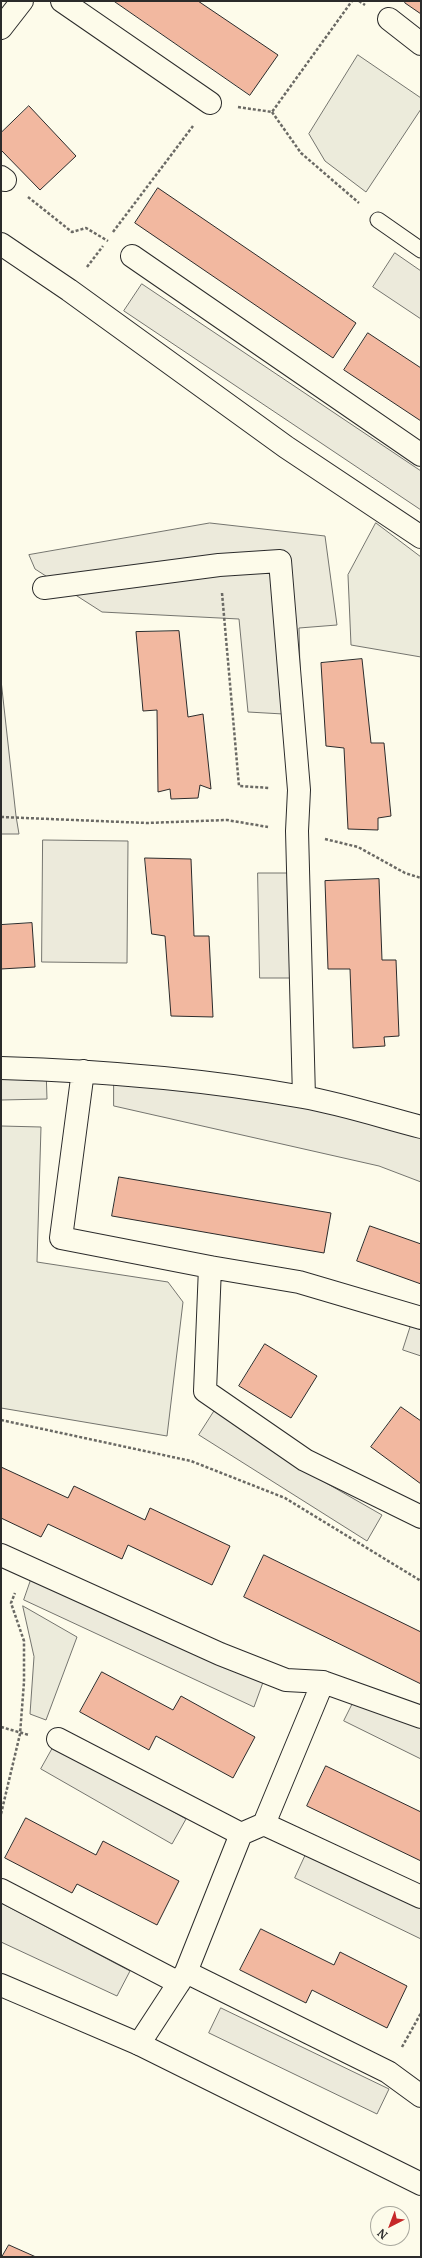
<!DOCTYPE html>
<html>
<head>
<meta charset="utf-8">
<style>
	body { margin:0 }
	#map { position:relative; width:422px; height:2258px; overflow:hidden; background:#fdfbea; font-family:Merriweather,serif }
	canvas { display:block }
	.frame { position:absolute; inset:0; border:2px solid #2b2b2b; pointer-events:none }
	.north { position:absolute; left:370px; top:2206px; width:40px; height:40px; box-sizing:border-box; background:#fdfbea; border:1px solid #a9a89e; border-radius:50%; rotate:222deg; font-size:11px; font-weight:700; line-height:16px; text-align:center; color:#2b2b2b }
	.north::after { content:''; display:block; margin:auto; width:14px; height:18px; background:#c62828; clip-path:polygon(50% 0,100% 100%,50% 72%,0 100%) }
</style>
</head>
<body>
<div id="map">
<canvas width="422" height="2258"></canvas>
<div class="frame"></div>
<div class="north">N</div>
</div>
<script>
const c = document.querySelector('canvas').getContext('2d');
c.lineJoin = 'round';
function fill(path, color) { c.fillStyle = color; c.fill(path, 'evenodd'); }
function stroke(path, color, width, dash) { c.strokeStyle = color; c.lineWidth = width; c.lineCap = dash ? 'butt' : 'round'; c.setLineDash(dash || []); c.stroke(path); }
const green = new Path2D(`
	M358,55L421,98V109L366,192L325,161L309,134Z
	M376,523L421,557V657L351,645L348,575Z
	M1,1126L41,1127L37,1262L168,1282L183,1302L167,1436L1,1408Z
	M23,1606L77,1637L46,1720L30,1714L34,1657Z`);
fill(green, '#ecebdb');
stroke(green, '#74746e', 1);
const parking = new Path2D(`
	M395,253L421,271V319L373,287Z
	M142,284L421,471V510L124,311Z
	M210,523L325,536L337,625L299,628L301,715L248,712L239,619L102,612L35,569L29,555Z
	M1,680L16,816L19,834H1Z
	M43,840L128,841L127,963L42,962Z
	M258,873H288L290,978H260Z
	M46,1068L47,1099L1,1100V1069Z
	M114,1074L301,1106L421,1135V1182L379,1166L114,1106Z
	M414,1316L421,1319V1356L403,1350Z
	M215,1410L300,1468L382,1515L367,1541L199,1435Z
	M32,1577L266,1674L254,1707L24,1600Z
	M357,1695L421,1726V1759L344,1721Z
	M55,1744L186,1819L172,1844L41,1769Z
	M307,1852L421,1908V1939L295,1878Z
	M1,1903L130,1971L117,1996L1,1942Z
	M221,2008L389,2089L377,2114L209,2033Z`);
fill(parking, '#eceadb');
stroke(parking, '#74746e', 1);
const building = new Path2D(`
	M114,1H198L278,55L250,95Z
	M406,1H421V14L405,3Z
	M29,106L76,156L40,190L1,150V133Z
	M158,188L356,323L333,358L135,223Z
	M368,333L421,368V421L344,370Z
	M179,631L188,717L203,714L211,789L200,785L198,798L171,799L170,789L158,792L157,710L143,711L136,632Z
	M362,659L371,743H384L391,816L378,818V830L348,829L344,748L326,746L321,663Z
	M145,858L191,859L194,936H209L213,1017L171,1016L165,936L152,934Z
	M379,879L382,960H396L399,1036L384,1037L385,1046L353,1048L350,969H328L325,881Z
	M32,923L35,967L1,969V925Z
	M119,1177L331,1213L324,1253L112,1216Z
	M370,1226L421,1244V1284L357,1261Z
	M265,1344L317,1376L291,1418L239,1386Z
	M401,1407L421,1421V1484L371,1447Z
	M1,1467L68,1498L74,1486L145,1520L150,1508L230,1546L212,1585L128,1545L122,1559L48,1524L41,1537L1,1518Z
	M264,1555L421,1632V1684L244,1597Z
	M102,1672L173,1710L181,1696L255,1737L233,1778L156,1736L149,1750L80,1712Z
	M326,1766L421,1812V1861L307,1806Z
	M26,1818L96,1855L103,1841L179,1881L157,1925L77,1884L72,1893L5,1858Z
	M261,1929L334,1965L340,1952L407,1986L387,2028L312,1990L306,2003L240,1970Z
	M9,2245L36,2257H2Z`);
fill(building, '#f2b8a0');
stroke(building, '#2b2b2b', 1);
const lane = new Path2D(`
	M378,220L421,250`);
const street = new Path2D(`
	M62,1L210,103
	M389,19L421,44
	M1,28L22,1
	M1,177L5,180
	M1,244L69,290L286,447L421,537
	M132,256L421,455
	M44,588L219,565L280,561L299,790L297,831L304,1097
	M1,1068C102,1071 203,1079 303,1097C343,1104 382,1117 421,1127
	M83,1071L61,1238L210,1267L299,1282L421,1318
	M210,1267L205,1391L305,1460L421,1517
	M1,1555L220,1654L286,1680L323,1682
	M58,1739L241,1834
	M264,1824L421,1897
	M1,1890L179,1983
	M186,1972L388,2072L421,2096
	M139,2044L186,1972L241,1834L264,1824L323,1682L421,1717`);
const secondary = new Path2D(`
	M1,1985L139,2044L421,2184`);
stroke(lane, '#2b2b2b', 17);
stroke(street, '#2b2b2b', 24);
stroke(secondary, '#2b2b2b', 24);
stroke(new Path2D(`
	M359,1L365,5
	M238,107L272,112L352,1
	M272,112L301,153L359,203
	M28,197L72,232L86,228L108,241
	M113,232L193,126
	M87,267L103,246
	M222,593L239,786L270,788
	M1,817L147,823L227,820L268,827
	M325,839L358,847L405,873L421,878
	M1,1420L191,1461L285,1498L421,1581
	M1,1727L29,1735
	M1,1814L20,1734L24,1682V1641L11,1603L15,1593
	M402,2047L421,2013`), '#6a6964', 2.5, [3, 2]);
stroke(lane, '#fdfbea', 15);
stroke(street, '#fdfbea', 22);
stroke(secondary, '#fdfbea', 22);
</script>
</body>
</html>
